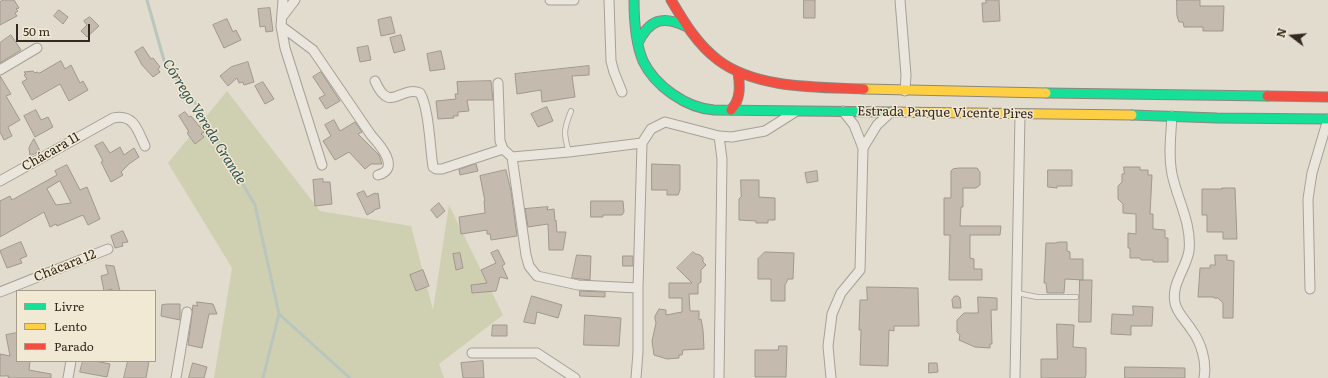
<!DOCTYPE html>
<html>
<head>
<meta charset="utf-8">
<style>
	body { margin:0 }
	#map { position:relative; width:1328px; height:378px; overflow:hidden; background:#e1dccd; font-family:Literata,serif }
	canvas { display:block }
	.legend { position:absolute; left:16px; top:290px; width:140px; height:72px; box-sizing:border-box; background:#f2e9d4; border:1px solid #a69c8c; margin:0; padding:5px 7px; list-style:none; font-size:12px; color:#34291f }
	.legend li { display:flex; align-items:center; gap:8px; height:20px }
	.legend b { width:20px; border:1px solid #a69c8c }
	.north { position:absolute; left:1272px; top:16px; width:40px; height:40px; -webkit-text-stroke:3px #f2e9d4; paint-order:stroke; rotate:286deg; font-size:11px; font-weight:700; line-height:16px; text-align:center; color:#34291f }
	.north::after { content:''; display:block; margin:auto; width:14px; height:18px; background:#34291f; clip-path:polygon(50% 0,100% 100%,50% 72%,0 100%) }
	.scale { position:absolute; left:16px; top:24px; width:74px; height:18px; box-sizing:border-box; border:2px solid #34291f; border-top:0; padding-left:5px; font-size:12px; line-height:14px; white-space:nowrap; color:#34291f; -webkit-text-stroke:3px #f2e9d4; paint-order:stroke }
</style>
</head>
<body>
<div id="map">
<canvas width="1328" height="378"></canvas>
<ul class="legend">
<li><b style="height:5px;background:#16e098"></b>Livre</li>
<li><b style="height:5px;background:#ffcf43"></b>Lento</li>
<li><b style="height:5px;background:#f24e42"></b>Parado</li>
</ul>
<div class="north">N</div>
<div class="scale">50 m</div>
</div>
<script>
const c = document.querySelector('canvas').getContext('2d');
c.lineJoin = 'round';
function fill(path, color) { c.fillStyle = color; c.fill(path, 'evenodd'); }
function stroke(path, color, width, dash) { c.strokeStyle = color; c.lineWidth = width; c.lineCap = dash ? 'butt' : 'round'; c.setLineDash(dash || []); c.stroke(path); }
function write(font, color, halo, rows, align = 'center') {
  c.font = font + ' Literata,serif'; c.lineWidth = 3; c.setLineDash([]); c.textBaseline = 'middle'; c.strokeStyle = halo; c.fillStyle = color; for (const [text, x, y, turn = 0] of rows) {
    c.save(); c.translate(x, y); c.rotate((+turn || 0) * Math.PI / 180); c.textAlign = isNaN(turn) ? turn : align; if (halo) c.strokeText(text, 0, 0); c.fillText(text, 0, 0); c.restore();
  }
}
fill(new Path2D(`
	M227,91L320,211L411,226L433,310L449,205L503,315L439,364L444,378H214L232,268L168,163Z`), '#cfd0b1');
stroke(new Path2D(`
	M147,0L165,64L197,105L255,205L279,314L350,378
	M263,378L279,314`), '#b8c6be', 3);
const building = new Path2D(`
	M4,0H14L19,8L16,9L18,11L15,13L17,16L0,25V2Z
	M804,0H815V18H804Z
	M986,0H999L1000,21L983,22L982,3H986Z
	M1177,0H1200V6H1224L1223,31H1203V27H1184L1183,22H1179L1177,16Z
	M270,8L273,31L266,32L265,26L260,27L258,9Z
	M59,10L68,17L63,24L54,16Z
	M90,17L99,26L87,37L81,31L87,25L84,21Z
	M391,17L395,33L381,36L378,20Z
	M227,19L233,32L236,30L241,40L224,48L213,25Z
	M11,35L21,50L0,63V43Z
	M401,35L405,50L394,53L390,38Z
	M368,46L371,60L360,62L357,48Z
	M143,47L151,59L153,58L160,67L158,69L160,72L153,77L142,65L135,52Z
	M441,51L445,69L430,71L427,54Z
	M61,61L65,69L71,65L80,83L83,81L88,90L69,101L60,84L32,100L22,82L27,79L24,75L26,74L24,72L33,71L35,73L37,72L39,73Z
	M248,62L254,82L244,85L243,82L239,83L237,78L228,86L220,76L231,67Z
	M589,66V75L572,76L575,97L542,102L541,90L517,94L515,74Z
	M321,72L340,101L326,109L319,98L325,95L313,77Z
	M0,76L11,94L6,96L20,120L8,127L12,136L4,140L0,132Z
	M491,81L493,100H467L469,111L458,112V116H453L454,118L438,119L436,101L456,99L455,94H458L457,82Z
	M263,82L274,99L265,104L255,86Z
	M547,107L553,121L538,127L531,114Z
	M36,110L41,120L48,117L53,127L35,137L24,116Z
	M185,112L189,117L191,116L204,132L201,134L204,137L195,144L187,133L189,132L179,116Z
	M334,120L340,131L355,122L362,132L358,134L379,155L382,164H371L365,169L349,152L335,160L323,141L331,136L325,125Z
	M34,139L40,151L30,156L29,148Z
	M103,142L110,153L120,147L124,155L134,148L139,157L129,164L121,172L123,175L111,182L101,162L103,161L95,146Z
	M476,164L478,171L460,175L459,170Z
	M652,164L680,165V190L678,195H667V190H652Z
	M67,165L80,190L87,187L100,219L88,225L83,215L57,226L56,224L50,227L44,212L0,237V201L10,196L12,200L57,175L55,171ZM60,181L71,203L56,205L47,189Z
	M1124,167H1140V170H1148V175H1152L1150,214H1153V229L1165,230V238H1168V262H1153V260H1141L1140,258H1130V248H1128V233L1136,234V214L1123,213V204L1118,199V186L1122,182V174H1124Z
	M960,168H977L980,172V185L976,188H963V207H961L960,226H1001L1000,235H970V258L974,259V269H982V280H949L950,235H944V198H951V171L953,169Z
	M506,170L511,191L517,236L491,240L490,234H487V230L461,234L459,217L485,213L484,201H485L480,176Z
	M1048,170H1072V186H1057V188L1048,187Z
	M817,171L818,181L807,183L805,173Z
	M323,179V182H330L332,204L315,206L313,180Z
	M741,180H759V197L775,198V220H768V223H756V221L739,220V199L741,197Z
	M1222,188H1235L1237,239H1223V232H1207V215H1202V189H1222Z
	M364,191L367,197L375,193L376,194L378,193L380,208L374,210V211L367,215L357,194Z
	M591,201H623L624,212L622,215H603V217H591Z
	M439,203L445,211L437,218L431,210Z
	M548,207L547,210L554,209L555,221L556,220L557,232H566L563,250H549L548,224L528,227L525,209Z
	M123,231L128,242L122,243L123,246L115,248L111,236Z
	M21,242L27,256L20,259L22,263L7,268L0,251Z
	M1059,242H1067V251L1070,252V259H1083V280L1065,279L1064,293H1047L1046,283H1044L1046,243H1055Z
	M498,250L505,264L502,266L508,279L500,277L496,291L472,293L471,285L487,283L481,270L496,263L491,253Z
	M693,252L696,254L700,255L703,258V262L706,265L701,270V282L698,284V294H689L690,311H699V320L701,319L703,330L704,349L683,350L682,355H679V358L667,359L654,355L652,341L656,323L655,319V316L659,309L666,310V315L682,312V298H669V283H692L677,268Z
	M765,252L794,253L793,279H788L785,285V301H771V279H758V259Z
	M460,253L463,268L456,270L453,254Z
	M577,255L591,256L590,280L572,278Z
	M1215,255H1227V260L1234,261L1233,318H1223V303L1218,298H1214V297H1198L1200,268H1210V265H1215Z
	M623,256H633V266H623Z
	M106,265L114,266L120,291H112V289L104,291L101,276L108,274Z
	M423,270L429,286L416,291L410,275Z
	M1080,280H1092L1091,322H1079Z
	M867,287L918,288L919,326H894V331L889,330L888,366L860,365L861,330H859L860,300H867Z
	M580,291L605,292V297L580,296Z
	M532,296L562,305L558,318L537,312L535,324L524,322Z
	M955,296H958L960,298L961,308H953L952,300Z
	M978,297L997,298V310H991L992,344H990V348L975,347L959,340L960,335L957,332V320L964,313H978Z
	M197,302L213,304L217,314H209L202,348L188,345L193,305L197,306Z
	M168,304H180V320L161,316L162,305Z
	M1133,306L1153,307L1152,326H1131V335L1111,334L1112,314L1133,315Z
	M585,315L621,318L619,346L584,345Z
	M1057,324L1074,325L1073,347L1086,348V374L1085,378H1041V359H1057Z
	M493,325H507V336H492Z
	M17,333V361H30L29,370L51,374V378H8L9,376H0V354L10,356L6,335Z
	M779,346H787L786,377H755V350H778Z
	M83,361H95L110,364L107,377L80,372Z
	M128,361H149L146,378H124Z
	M483,361L484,378H463L461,363Z
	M193,363L207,367L204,378H189Z
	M929,363H937L938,372L929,373Z
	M1125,367L1185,368V378H1125Z`);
fill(building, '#c4baae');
stroke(building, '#a1988d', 1);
const lane = new Path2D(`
	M569,152C563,133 564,129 571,111
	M1017,293L1037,297H1076`);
const street = new Path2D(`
	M283,0L281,26L313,50L371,135C380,145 401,169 378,175
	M550,0H574
	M609,0L611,61L614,72L622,92
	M900,0L906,75L905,91
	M282,17L295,0
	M281,26L285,48L322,165
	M0,70L37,48
	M375,81C390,115 400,85 420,93C429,108 430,148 433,167L436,169H442L503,149
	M498,83L500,141L503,149L512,157L526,255L529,266L537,276L578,285L638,288
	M1172,116C1171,135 1168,154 1172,174C1177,199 1192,223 1189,251C1186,269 1171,284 1175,303C1177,313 1186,321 1191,329C1201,342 1207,361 1204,378
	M719,136L722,159L719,378
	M863,148L877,125L890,113
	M512,157L569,152L642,143
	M0,181L113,118C134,113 138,131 145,146
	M1310,289L1308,199L1312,173L1328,119
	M0,292L108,249
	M472,353H537L575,378
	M68,378L71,361
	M176,378L187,312
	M636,378L638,352V288L642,143L651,129L665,122L719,136L732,137L765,131L795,112
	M831,378L828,346L832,314L841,293L860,270L863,148L854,125L843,111
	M1015,378L1020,115`);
const fast = new Path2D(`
	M634,0C634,20 635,42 643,61C655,86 686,108 714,110L892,112
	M638,43C649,20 662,15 685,26
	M1046,93L1267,96
	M1132,115L1217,118L1328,119`);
const slow = new Path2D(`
	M864,89L1046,93
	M892,112L1132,115`);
const jam = new Path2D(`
	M671,0C684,22 697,44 718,60C756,89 818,87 864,89
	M1267,96L1328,97
	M731,110C741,99 740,86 738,72`);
stroke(lane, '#a6a196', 6);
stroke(street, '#a6a196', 11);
stroke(fast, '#8c877d', 11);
stroke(slow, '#8c877d', 11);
stroke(jam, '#8c877d', 11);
stroke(lane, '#eae6de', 4.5);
stroke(street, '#eae6de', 9);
stroke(fast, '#16e098', 9);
stroke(slow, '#ffcf43', 9);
stroke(jam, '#f24e42', 9);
write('13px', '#34291f', '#f2e9d4', [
	["Estrada Parque Vicente Pires",945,113,1],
	["Chácara 11",51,152,-30],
	["Chácara 12",65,266,-22]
]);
write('italic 14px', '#305250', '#f2e9d4', [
	["Córrego Vereda Grande",204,122,58]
]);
</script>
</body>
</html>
